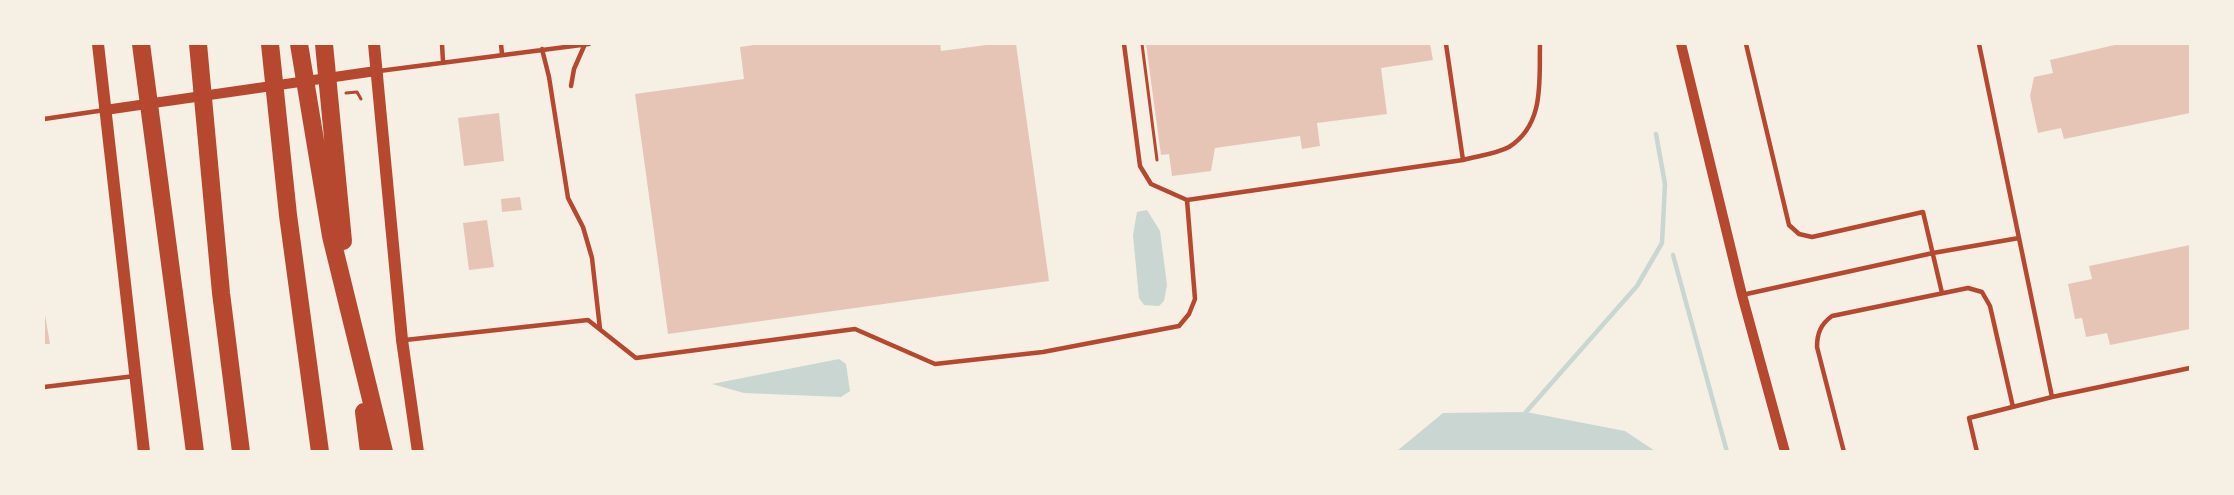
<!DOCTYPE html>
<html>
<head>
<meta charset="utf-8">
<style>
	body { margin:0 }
	#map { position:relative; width:2234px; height:495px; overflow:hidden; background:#f6efe4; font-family:Lora,serif }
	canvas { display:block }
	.frame { position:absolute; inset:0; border:45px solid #f6efe4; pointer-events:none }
</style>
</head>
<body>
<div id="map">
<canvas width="2234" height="495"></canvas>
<div class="frame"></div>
</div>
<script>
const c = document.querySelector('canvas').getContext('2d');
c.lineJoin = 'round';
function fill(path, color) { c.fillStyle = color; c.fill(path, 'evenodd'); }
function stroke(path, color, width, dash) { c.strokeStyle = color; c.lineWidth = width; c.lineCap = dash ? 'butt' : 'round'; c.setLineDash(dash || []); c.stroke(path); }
fill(new Path2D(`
	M1147,210L1160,231L1167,285L1164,301L1159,306L1144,305L1139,298L1133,235L1137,212Z
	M839,359L846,364L850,391L841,397L744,393L712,384Z
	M1526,412L1625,431L1655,451H1397L1443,413Z`), '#c9d6d2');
stroke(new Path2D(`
	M1673,255L1727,452
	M1525,418L1526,412L1637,286L1662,243L1665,184L1656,134`), '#c9d6d2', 4.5);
fill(new Path2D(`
	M761,44H940L941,51L994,44H1016L1049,281L668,334L635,94L744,79L740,47Z
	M1146,44H1430L1433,60L1381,68L1387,114L1317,123L1320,146L1302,149L1300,136L1215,148L1211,171L1172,176L1169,154L1161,155Z
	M2119,44H2190V113L2064,139L2061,128L2038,133L2030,96L2034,77L2053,73L2050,60Z
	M499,113L504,161L464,166L458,118Z
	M520,197L522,210L502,212L501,199Z
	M487,220L494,267L469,270L463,223Z
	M2190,245V329L2110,345L2107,333L2086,337L2082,318L2075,319L2068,284L2092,279L2089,266Z
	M44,309L50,344H44Z`), '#e6c5b7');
stroke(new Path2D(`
	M1142,44L1157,160
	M346,93L357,92L361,99`), '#b5482f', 3);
stroke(new Path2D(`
	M442,44L443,62
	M501,44L502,54
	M1446,44L1463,160
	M1746,44L1789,225L1799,234L1812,237L1923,212L1942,293
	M1979,44L2019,238
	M542,49L549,77L568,198L583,227L592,258L600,329
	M379,71L589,44
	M571,86L574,69L585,44
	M44,119L105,110
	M1187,200L1463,160C1477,156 1496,154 1509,147C1545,124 1539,81 1540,44
	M1742,295L1933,253L2019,238L2052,397L1969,418L1977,452
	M405,340L588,320L636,358L855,329L935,364L1043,352L1179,326L1189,314L1195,299L1187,200L1151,184L1140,166L1124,44
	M44,387L135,376
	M2052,397L2190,368
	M1844,452L1817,347C1817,333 1821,324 1832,316L1968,288L1982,292L1990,306L2013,407`), '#b5482f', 4.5);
stroke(new Path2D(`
	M1681,44L1742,295L1785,452
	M105,110L376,71`), '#b5482f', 10);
stroke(new Path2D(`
	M98,44L144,452
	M374,44L402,340L418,452`), '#b5482f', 12);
stroke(new Path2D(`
	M141,44L195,452
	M198,44L221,293L241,452
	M270,44L288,215L320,452
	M299,44L331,236L384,452
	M324,44L343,241
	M364,412L369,452`), '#b5482f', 18);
</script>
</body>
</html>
